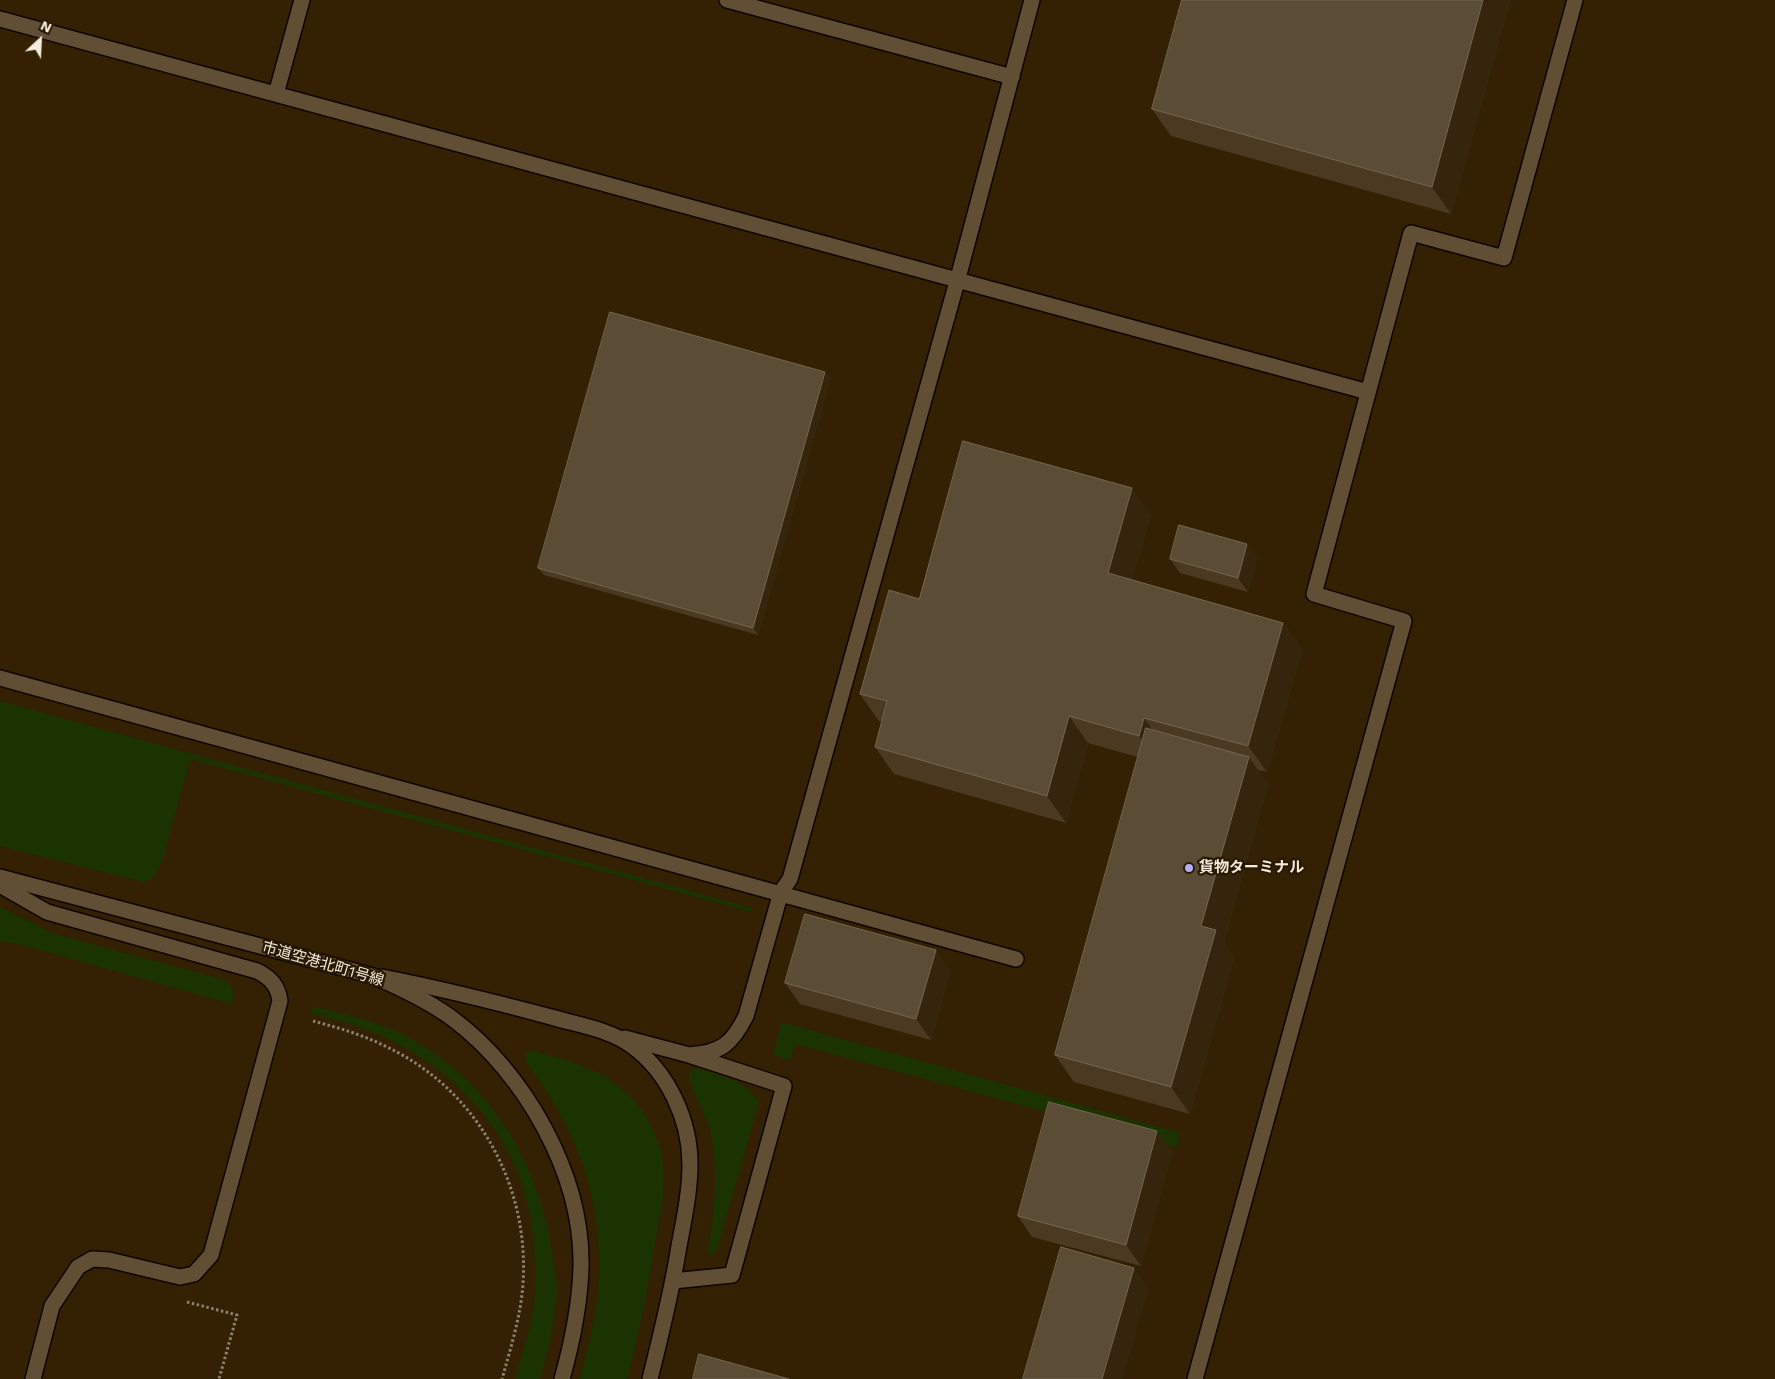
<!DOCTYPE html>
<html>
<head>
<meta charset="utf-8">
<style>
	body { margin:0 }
	#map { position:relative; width:1775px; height:1379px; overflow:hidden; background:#281a01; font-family:"Work Sans",sans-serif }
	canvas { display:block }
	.north { position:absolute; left:15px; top:15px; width:50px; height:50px; -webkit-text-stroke:4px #281a01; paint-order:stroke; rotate:25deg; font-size:14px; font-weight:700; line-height:20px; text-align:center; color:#f5ebdc }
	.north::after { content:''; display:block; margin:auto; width:18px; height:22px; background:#f5ebdc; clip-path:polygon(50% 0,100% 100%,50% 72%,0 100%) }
</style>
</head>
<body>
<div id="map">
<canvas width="1775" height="1379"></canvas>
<div class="north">N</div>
</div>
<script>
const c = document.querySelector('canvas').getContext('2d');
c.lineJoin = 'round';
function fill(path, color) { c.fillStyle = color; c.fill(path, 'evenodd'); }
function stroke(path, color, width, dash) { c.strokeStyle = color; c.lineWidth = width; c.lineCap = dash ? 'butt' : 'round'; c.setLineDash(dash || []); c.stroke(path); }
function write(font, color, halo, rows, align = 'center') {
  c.font = font + ' "Work Sans","Noto Sans JP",sans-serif'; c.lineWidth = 4.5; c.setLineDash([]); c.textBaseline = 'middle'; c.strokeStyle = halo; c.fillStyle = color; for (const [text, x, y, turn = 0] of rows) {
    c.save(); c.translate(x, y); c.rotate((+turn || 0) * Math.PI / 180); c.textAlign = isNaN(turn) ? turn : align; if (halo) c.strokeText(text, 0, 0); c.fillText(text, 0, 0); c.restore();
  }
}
fill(new Path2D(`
	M0,0H1775V1379H0Z`), '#342104');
fill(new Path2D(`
	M0,701L752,908L751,912L190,759L162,862L152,879L144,882L0,846Z
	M0,907L55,934L225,980C234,988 235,992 232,1004L22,945L0,941Z
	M313,1006C342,1014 373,1020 400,1033C487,1077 538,1158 552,1252C553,1264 557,1277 557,1290C556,1320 548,1350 540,1379H515C523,1351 534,1320 535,1290C537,1249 531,1202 514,1164C486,1100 424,1049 359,1027C344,1021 327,1018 311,1014Z
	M781,1022L1180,1133L1177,1147L795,1044L790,1060L773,1055Z
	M535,1051C564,1060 597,1067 621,1088C638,1102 654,1126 660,1148C669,1181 660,1216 654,1249C647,1293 638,1336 627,1379H580C587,1350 596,1319 598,1289C605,1203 578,1130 526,1062L525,1056L528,1052Z
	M698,1068C722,1076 745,1080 759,1102L716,1253L711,1255L708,1251C715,1208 720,1166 708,1123C704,1111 684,1079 690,1070Z`), '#1b3300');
const lane = new Path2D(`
	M727,0L1012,77
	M0,19L1368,392
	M276,94L302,0
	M0,678L1016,959
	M0,885L47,912L257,971C271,978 278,986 280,1001L211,1255L194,1274L180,1277L109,1260L92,1259L78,1267L52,1306L33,1379
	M382,977C439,988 495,1002 551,1017C578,1025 609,1029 632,1046C668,1072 690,1120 690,1164C690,1192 684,1219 679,1246C672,1291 661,1335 650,1379
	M625,1038L689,1055L784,1086L732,1275L673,1281
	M689,1055C721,1053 732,1044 746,1016L781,892L790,879L958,278L1032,0
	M1195,1379L1404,621L1314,594L1411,233L1504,258L1575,0`);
const secondary = new Path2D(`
	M0,877L373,976C401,988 429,1001 453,1019C525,1073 583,1175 581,1267C580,1305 572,1343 562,1379`);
stroke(lane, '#100400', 18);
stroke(secondary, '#100400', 18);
stroke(new Path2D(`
	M313,1021C340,1028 366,1036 391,1049C484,1095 536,1199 521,1302C517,1328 509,1354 502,1379
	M187,1302L237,1315L219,1379`), '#8e826e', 3, [2.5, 2.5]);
stroke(lane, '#604f35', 15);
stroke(secondary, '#604f35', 15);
fill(new Path2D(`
	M1182,0H1510L1451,214L1171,136L1152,109Z
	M825,372L830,379L758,635L544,575L538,568Z
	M1151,515L1132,580L1283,623L1302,650L1267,772L1258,770L1268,784L1224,941L1234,957L1190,1114L1074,1082L1055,1055L1138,757L1088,743L1066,823L894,774L875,747L882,721H879L860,694L919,599Z
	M1257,558L1248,592L1180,573L1170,559Z
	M950,971L931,1040L800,1004L785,983Z
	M1157,1131L1172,1152L1141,1266L1032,1237L1018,1216Z`), '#493a21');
fill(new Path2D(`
	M1483,0H1510L1451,214L1432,187Z
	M825,372L830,379L758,635L753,628Z
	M1132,488L1151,515L1127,600L1108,573Z
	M1247,544L1257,558L1248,592L1238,578Z
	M1283,623L1302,650L1267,772L1248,746Z
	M1069,716L1088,743L1066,823L1047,796Z
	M1144,718L1163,744L1158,762L1139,736Z
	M1249,757L1268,784L1224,941L1234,957L1190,1114L1171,1087L1201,926Z
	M936,950L950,971L931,1040L916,1019Z
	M1157,1131L1172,1152L1141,1266L1126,1245Z
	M1134,1268L1149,1289L1122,1379H1102Z`), '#34250c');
const building = new Path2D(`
	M1182,0H1483L1432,187L1152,109Z
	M610,312L825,372L753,628L538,568Z
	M963,441L1132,488L1108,573L1283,623L1248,746L1144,718L1139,736L1069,716L1047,796L875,747L887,701L860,694L889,590L919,599Z
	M1179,525L1247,544L1238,578L1170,559Z
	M1146,728L1249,757L1201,926L1216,930L1171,1087L1055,1055Z
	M805,914L936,950L916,1019L785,983Z
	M1049,1102L1157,1131L1126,1245L1018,1216Z
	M1061,1247L1134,1268L1102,1379H1023Z
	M699,1354L789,1379H693Z`);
fill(building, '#5b4d35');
stroke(building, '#74664f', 1);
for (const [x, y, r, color] of [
	[1189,868,5,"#b6acf8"]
]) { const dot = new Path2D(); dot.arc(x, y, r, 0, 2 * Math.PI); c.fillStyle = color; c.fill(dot); stroke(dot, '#281a01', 2); }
write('bold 15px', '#f5ebdc', '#281a01', [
	["貨物ターミナル",1199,868]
], 'left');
write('15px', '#f5ebdc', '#281a01', [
	["市道空港北町1号線",323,964,16]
]);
</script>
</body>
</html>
